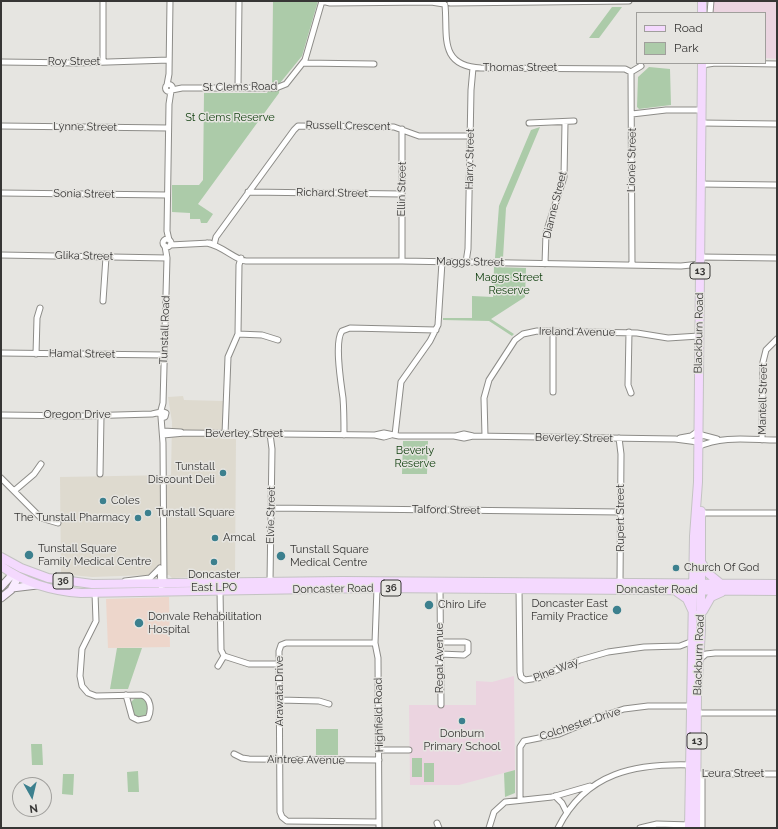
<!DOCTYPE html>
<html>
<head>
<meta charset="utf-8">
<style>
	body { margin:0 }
	#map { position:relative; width:778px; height:829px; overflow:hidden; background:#e6e5e1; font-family:Raleway,sans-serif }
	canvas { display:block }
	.frame { position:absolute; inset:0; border:2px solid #373635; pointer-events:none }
	.legend { position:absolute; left:636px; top:12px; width:130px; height:52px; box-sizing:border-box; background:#e6e5e1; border:1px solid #a09f9c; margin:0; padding:5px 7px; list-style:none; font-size:12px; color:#373635 }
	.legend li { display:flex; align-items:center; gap:8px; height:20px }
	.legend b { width:20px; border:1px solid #a09f9c }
	.north { position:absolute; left:12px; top:777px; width:40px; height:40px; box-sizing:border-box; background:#e6e5e1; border:1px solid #a09f9c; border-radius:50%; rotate:172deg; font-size:11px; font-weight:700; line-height:16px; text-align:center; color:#373635 }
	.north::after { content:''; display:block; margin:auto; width:14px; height:18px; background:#3c808e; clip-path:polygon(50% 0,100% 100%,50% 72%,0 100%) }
</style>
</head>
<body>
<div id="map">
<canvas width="778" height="829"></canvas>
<div class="frame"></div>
<ul class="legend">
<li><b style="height:5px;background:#f4d9fe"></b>Road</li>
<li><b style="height:11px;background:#accba9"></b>Park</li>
</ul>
<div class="north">N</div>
</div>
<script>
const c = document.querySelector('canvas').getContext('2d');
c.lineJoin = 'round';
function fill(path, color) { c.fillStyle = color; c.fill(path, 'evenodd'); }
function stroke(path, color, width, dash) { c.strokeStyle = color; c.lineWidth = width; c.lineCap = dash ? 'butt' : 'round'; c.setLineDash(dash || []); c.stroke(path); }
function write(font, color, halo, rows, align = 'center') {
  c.font = font + ' Raleway,sans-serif'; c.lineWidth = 3; c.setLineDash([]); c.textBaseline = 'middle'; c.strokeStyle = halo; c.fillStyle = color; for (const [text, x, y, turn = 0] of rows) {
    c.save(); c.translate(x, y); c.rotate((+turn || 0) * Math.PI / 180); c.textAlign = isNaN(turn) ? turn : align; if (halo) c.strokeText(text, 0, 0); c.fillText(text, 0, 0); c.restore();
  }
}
fill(new Path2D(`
	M183,396L184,400L223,401L222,439H236L235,575L172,578L169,575H148L92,577L61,574L60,477L171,475L172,422L168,397Z`), '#dedacf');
fill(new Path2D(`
	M713,1H777V59L765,58V13H712Z
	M514,676L515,770L459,785H410L409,705H476V681L492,682Z`), '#ebd4e0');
fill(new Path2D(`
	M169,597L170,647L108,648L106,599Z`), '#edd6cb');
fill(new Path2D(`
	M273,1H318L302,56L280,83L279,93L198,204L213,214L207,223H201L200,219H190V213L172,212V185H199L203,180L204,93H267L272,84Z
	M612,7H622L599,38H589Z
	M649,67L670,69L671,105L639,109L637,107L638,77Z
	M540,127L506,208L503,258H495L499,206L531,130Z
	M494,267L526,268L525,297L491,319L514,334L512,336L489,321L443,320V318H472V296L493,297Z
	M403,441H428L427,474H402Z
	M117,648H142L128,689H110Z
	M142,697L147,703V712L145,717L138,718L134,715L130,703L135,698Z
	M316,729H338V755H316Z
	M31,744H42L43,765H32Z
	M412,758H422V777H412Z
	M424,763H434V782H424Z
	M515,770V793L505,797L504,773Z
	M138,771L139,792H128L127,772Z
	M63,774H74L73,795L62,794Z`), '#accba9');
const street = new Path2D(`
	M103,1V62
	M322,1L330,3L431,2L444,4
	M450,3L629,1
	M445,5C448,35 438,66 481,68L625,69L631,72
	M710,13L711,1
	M1,62L78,63L169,60
	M303,63L374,64
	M715,63L777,64
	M702,65L715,63
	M631,72L632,265
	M631,72L641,66
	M165.5 88a3.5 3.5 0 1 1 7 0a3.5 3.5 0 1 1-7 0Z
	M167,85L169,74L170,1
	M238,88L239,1
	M172,90L182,88H276L286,84L305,60L322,1
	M632,114L666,110H701
	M529,123L574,121
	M701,123L777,124
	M1,126L168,128
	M402,129V261
	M700,184L777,185
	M248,192L402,194
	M1,193L167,195
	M163 243a4 4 0 1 1 8 0a4 4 0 1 1-8 0Z
	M169,240L167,231L169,104L171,91
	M207,243C223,246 235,260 246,261H402L681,266L700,264
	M170,245L210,243
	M214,245L216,237L294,130L298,126L394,127L419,136H470
	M1,255L167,258
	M700,257L777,258
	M466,262L468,249L471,90L473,68
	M545,264L546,233L564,177L565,123
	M103,301L106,257
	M629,332L628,385L631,393
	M238,334L262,335L278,340
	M1,353L164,355
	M36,354L37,318L40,308
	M553,392V331
	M161,411L166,413L165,417L162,418L160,414L163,403L167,258L165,246
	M1,415L82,416L152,414L161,412
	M161,417L163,443L164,585
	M163,431L181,432
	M225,434L228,357L238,334L239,265L241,258
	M698,434L717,439
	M163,435L185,433L375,435L384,433L399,436H454L464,438L473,436
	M344,435C344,422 344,410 343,398C341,383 334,342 342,331L350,328L436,330
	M375,435L384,437L391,435
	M395,435L401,382L430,341L438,325L442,262
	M456,436L464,434L473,436L675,439L698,442
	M485,436L484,398L489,380L515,340L523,334L537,331L637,333L668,338L699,336
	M619,438L621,454L620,582
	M680,438L691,436L698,431
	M762,440L763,362L766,350L777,339
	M698,447C721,435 752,440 777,440
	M100,474L101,416
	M1,478L41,518L58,523
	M14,491L34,474L41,464
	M271,508L621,512
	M698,513H777
	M160,568L161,586
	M125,581L150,578L160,568
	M270,581L272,449L270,434
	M377,588L375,643L378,658L379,828
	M440,588L441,705
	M519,588L520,672L521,677L525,680L538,678L580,660L608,652L644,647L680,646L693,641
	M220,590L221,650L224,656
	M95,593L96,621L82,649L80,676L82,686L88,693L96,696L141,695C151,697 152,710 148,718L138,720L132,717L126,695
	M440,642H465L468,643V652L464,655L440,654
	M375,643H286L281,645L279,651L280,812L282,817L287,821L379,822
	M224,656L249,664H279
	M700,659L706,654L715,653H777
	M218,666L224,656
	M280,700L319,701L329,704
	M694,713H777
	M379,750H409
	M234,754L242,758L249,759L379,760
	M695,774H777
	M555,796L562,803L567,813
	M520,800V747L524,741L559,734L597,718L624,709L648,706H693
	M437,823L439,828
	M489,828L494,812L505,802L552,797L590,786
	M558,828C586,772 636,763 693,765
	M640,828L657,824L691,825
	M702,828V774`);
const secondary = new Path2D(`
	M1,587L13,574
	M12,588L37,585
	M1,598L11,590L18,577`);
const primary = new Path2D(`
	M702,13V1
	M1,557L21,568L48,578L92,584L343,581L777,584
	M701,562L709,574L720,583
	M1,566C25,583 52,591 81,593L373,588L777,591
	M677,592L687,599L693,612
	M703,611L711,597L722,592
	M689,828L694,536L698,482L702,63
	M696,828L697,695L701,630V511`);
stroke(street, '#8d8c88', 7);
stroke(secondary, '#8d8c88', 9);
stroke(primary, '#c3c3c2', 10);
stroke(street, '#fff', 5);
stroke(secondary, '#f9ecff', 7);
stroke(primary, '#f4d9fe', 8);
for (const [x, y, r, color] of [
	[223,473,4,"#3c808e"],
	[103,501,4,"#3c808e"],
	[148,513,4,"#3c808e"],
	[138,518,4,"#3c808e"],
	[215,538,4,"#3c808e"],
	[29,555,5,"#3c808e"],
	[281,556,5,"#3c808e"],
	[214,562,4,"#3c808e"],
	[676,568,4,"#3c808e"],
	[429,605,5,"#3c808e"],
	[617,610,5,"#3c808e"],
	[139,623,5,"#3c808e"],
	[462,721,4,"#3c808e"]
]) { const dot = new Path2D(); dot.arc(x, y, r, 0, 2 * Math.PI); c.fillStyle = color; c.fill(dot); stroke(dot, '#e6e5e1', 1.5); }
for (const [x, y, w] of [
	[700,271,20],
	[63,581,20],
	[391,588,20],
	[697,741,20]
]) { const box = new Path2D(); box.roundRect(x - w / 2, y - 8, w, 16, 3); c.fillStyle = '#e6e5e1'; c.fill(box); stroke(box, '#373635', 1); }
write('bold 10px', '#373635', null, [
	["13",700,271],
	["36",63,581],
	["36",391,588],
	["13",697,741]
]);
write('11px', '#373635', '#e6e5e1', [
	["Roy Street",74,62],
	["Thomas Street",520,68],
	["St Clems Road",240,87,-1],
	["Russell Crescent",348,126,1],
	["Lynne Street",85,127,1],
	["Harry Street",470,159,-89],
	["Lionel Street",632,160,-89],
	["Ellin Street",402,189,-89],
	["Richard Street",332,193,1],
	["Sonia Street",84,194,1],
	["Dianne Street",555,205,-76],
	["Glika Street",84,256,1],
	["Maggs Street",470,262,1],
	["Tunstall Road",165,330,-88],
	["Ireland Avenue",577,332,1],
	["Blackburn Road",699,333,-89],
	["Hamal Street",82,354,1],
	["Mantell Street",763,399,-89],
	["Oregon Drive",77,415],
	["Beverley Street",244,434],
	["Beverley Street",574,438,1],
	["Talford Street",446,510,1],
	["Elvie Street",271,515,-89],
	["Rupert Street",621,518,-90],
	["Doncaster Road",333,589,-1],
	["Doncaster Road",657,590],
	["Blackburn Road",699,655,-88],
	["Regal Avenue",440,658,-90],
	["Pine Way",556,670,-21],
	["Arawata Drive",280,691,-90],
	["Highfield Road",379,715,-91],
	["Colchester Drive",580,724,-18],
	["Aintree Avenue",306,760,1],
	["Leura Street",733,774]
]);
write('11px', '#0d3d0b', '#e6e5e1', [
	["St Clems Reserve",230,118],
	["Maggs Street",509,278],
	["Reserve",509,291],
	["Beverly",415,451],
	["Reserve",415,464]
]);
write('11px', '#373635', '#e6e5e1', [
	["Tunstall",215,467,"right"],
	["Discount Deli",215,480,"right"],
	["Coles",111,501],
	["Tunstall Square",156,513],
	["The Tunstall Pharmacy",130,518,"right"],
	["Amcal",223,538],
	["Tunstall Square",38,549],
	["Family Medical Centre",38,562],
	["Tunstall Square",290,550],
	["Medical Centre",290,563],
	["Church Of God",684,568],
	["Doncaster",214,575,"center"],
	["East LPO",214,588,"center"],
	["Doncaster East",608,604,"right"],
	["Family Practice",608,617,"right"],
	["Chiro Life",438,605],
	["Donvale Rehabilitation",148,617],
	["Hospital",148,630],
	["Donburn",462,734,"center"],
	["Primary School",462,747,"center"]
], 'left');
</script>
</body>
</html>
